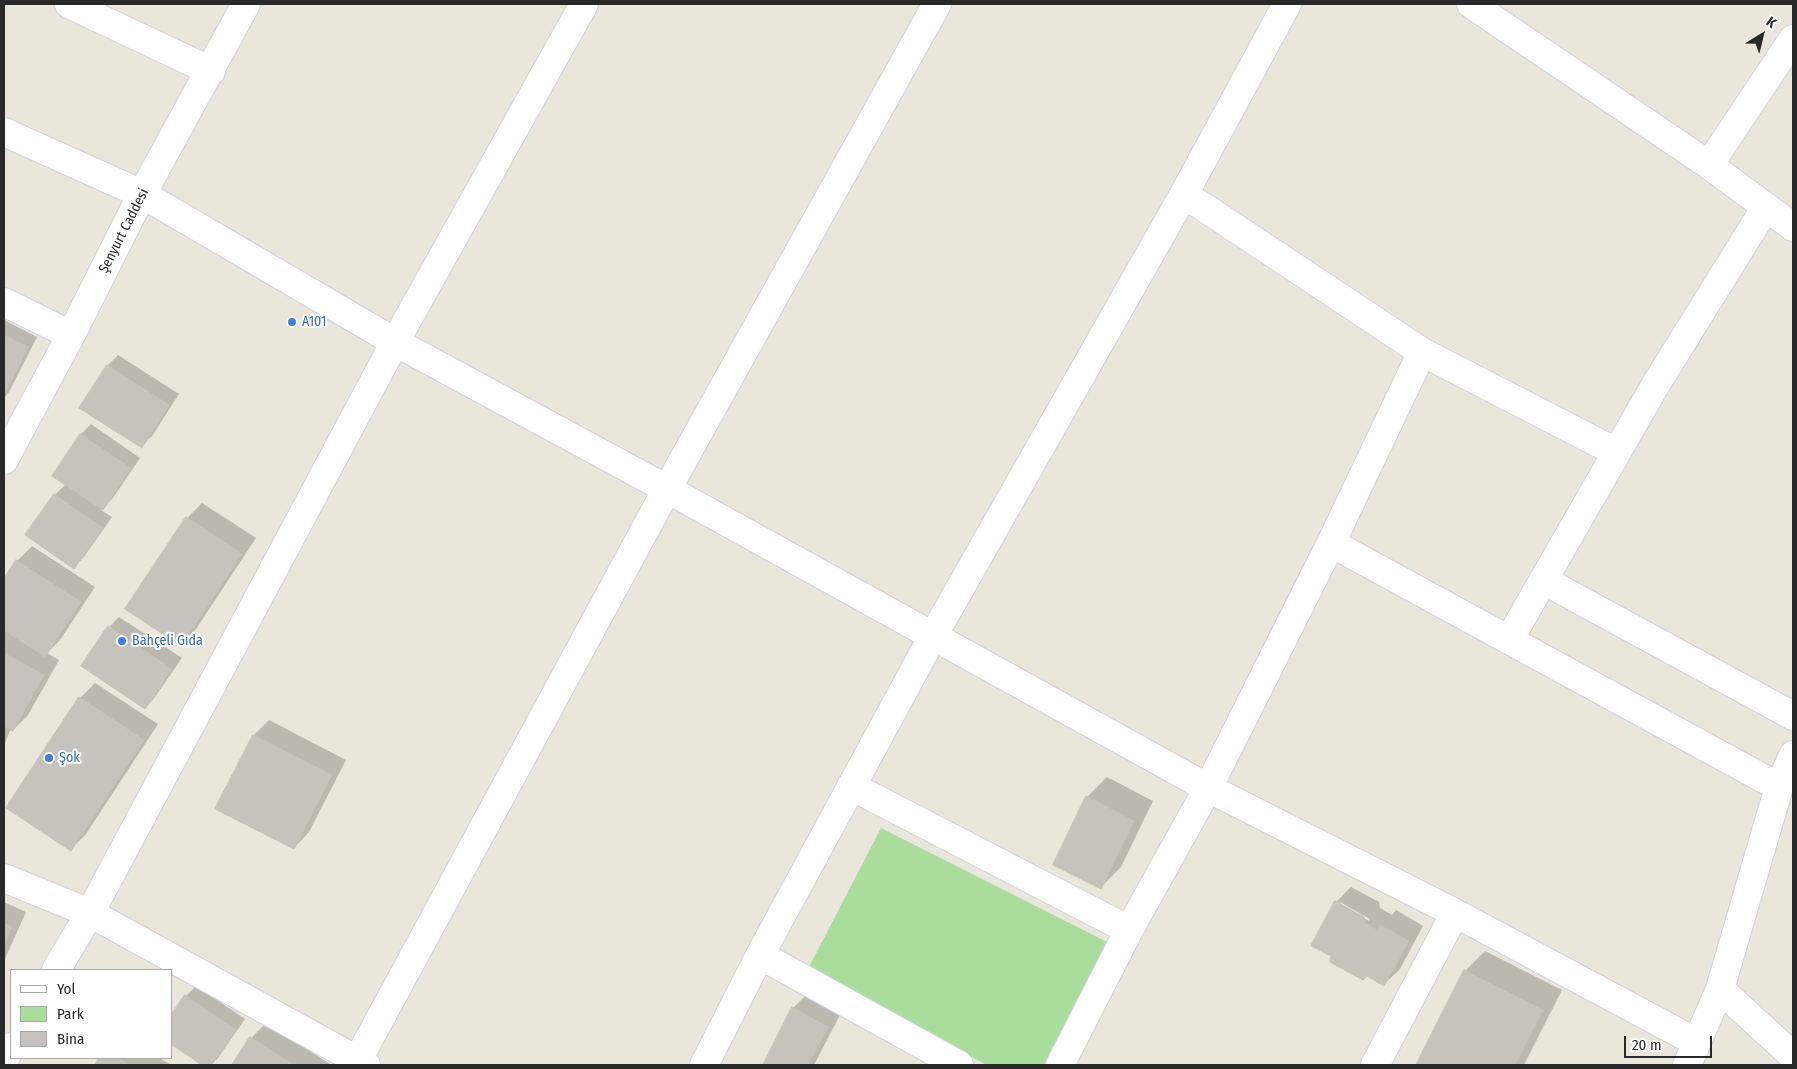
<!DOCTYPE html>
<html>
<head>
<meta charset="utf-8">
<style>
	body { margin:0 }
	#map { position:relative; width:1797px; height:1069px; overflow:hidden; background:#eae6db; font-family:"Fira Sans Condensed",sans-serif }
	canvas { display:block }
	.frame { position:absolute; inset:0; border:5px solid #292929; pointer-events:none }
	.legend { position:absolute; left:10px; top:969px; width:162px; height:90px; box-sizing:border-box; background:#fff; border:1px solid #a9a9a9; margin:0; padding:6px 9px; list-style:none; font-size:15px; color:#292929 }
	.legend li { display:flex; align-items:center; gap:10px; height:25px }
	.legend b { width:25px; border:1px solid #a9a9a9 }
	.north { position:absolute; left:1737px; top:10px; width:50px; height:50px; -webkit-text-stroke:4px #fff; paint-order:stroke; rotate:36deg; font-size:14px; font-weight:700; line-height:20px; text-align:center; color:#292929 }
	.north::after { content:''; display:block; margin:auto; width:18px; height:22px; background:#292929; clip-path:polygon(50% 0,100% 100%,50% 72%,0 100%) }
	.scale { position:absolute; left:1624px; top:1036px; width:88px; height:22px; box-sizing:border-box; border:2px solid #292929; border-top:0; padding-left:6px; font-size:15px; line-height:18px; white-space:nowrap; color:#292929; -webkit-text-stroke:4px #fff; paint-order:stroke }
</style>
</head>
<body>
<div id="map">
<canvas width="1797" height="1069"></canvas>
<div class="frame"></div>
<ul class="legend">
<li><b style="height:6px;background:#fff"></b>Yol</li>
<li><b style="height:14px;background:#a8dd9c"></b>Park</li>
<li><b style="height:14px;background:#c5c3bb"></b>Bina</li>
</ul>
<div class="north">K</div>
<div class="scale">20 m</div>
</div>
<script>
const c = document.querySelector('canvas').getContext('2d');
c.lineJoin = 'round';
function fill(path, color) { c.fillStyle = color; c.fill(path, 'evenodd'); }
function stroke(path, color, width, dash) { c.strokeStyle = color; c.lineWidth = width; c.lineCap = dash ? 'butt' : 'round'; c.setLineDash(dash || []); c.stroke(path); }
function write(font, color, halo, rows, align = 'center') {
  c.font = font + ' "Fira Sans Condensed",sans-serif'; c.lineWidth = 4; c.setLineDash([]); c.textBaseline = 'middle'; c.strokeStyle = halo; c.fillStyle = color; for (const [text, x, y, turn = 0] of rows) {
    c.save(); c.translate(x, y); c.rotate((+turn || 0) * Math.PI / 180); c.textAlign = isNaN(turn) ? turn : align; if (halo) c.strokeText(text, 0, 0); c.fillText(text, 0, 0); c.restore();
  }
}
fill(new Path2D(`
	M881,828L1107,942L1049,1065H987L808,969Z`), '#a8dd9c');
fill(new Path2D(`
	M4,320L37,337L9,392L4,398Z
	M118,355L179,394L152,436L141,446L81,407L108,365Z
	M91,424L140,458L113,498L101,510L112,517L84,557L74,567L55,495L66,484L54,475L81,434Z
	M202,503L256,538L196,629L181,644L187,518Z
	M32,546L95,587L60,640L47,653L59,660L28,715L13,730L11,729L4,745V581L17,561Z
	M119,617L182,658L155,697L145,708L109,627Z
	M95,683L158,724L86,834L71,849L80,698Z
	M269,720L346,760L309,832L294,848L217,808L254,735Z
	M1107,777L1153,801L1121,867L1101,887L1087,797Z
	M1351,887L1379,902L1380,908L1392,915L1396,910L1423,926L1400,969L1384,984L1332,956L1336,902ZM1340,902L1370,919L1369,921L1340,905Z
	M4,902L26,912L4,961Z
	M1485,951L1562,990L1524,1065H1418L1465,971Z
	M196,986L245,1019L218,1058L211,1065H204L171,1043L186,996Z
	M808,993L842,1011L814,1065H765L793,1008Z
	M266,1023L330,1064L329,1065H233L251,1038Z
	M100,1058H159L172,1065H96Z`), '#0003');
const building = new Path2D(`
	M4,335L28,347L4,395Z
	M107,365L169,405L142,448L79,408Z
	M80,434L131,468L103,510L52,476Z
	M54,494L103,528L74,569L25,535Z
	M186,517L242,554L181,646L125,609Z
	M16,560L81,602L45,657L4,630V579Z
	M108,626L172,669L145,709L81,666Z
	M4,653L44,675L13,731L4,726Z
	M79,697L144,740L71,851L6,808Z
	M253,735L332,775L294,849L215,809Z
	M1086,796L1134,821L1101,889L1053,865Z
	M1335,901L1364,917L1365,923L1377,930L1380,925L1409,941L1384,986L1367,976L1363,980L1330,962L1331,956L1311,946Z
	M4,923L12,927L4,945Z
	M1464,970L1543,1010L1515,1065H1416Z
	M185,995L236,1030L211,1065H202L171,1044V1015Z
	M792,1007L828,1027L808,1065H763Z
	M250,1037L294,1065H232Z
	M99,1058H117L130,1065H95Z`);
fill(building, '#c5c3bb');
stroke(building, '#c5c2b5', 1);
const street = new Path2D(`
	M69,4L211,71
	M1471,4L1709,165L1793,227
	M4,132L142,194L395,342L667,489L1208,788L1455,913L1696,1042
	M1709,165L1793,39
	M1184,194L1422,352L1616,452
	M4,302L71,335
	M4,460L71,335L142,194L246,4
	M1331,543L1779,787
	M1543,580L1793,716
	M1509,640L1656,384L1766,207
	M851,786L1129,930
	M4,878L90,913L366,1065
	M760,955L959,1065
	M1720,989L1793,1056
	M355,1065L667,489L937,4
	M704,1065L760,955L933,636L1184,194L1287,4
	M1060,1065L1129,930L1208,788L1331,543L1422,352
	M1375,1065L1455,913
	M1687,1065L1720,989L1779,787L1793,755`);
const secondary = new Path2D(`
	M56,970L90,913L395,342L584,4
	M4,1060L11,1047`);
stroke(street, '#d1d1e1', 30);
stroke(secondary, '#d1d1e1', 30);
stroke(street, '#fff', 28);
stroke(secondary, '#fff', 28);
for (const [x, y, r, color] of [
	[292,322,5,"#3f7fe0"],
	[122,641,5,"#3f7fe0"],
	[49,758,5,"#3f7fe0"]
]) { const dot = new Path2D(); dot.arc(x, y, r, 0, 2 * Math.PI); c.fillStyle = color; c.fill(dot); stroke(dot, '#fff', 2); }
write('14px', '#292929', '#fff', [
	["Şenyurt Caddesi",124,231,-63]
]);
write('14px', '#366cbe', '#fff', [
	["A101",302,322],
	["Bahçeli Gıda",132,641],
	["Şok",59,758]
], 'left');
</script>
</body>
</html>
